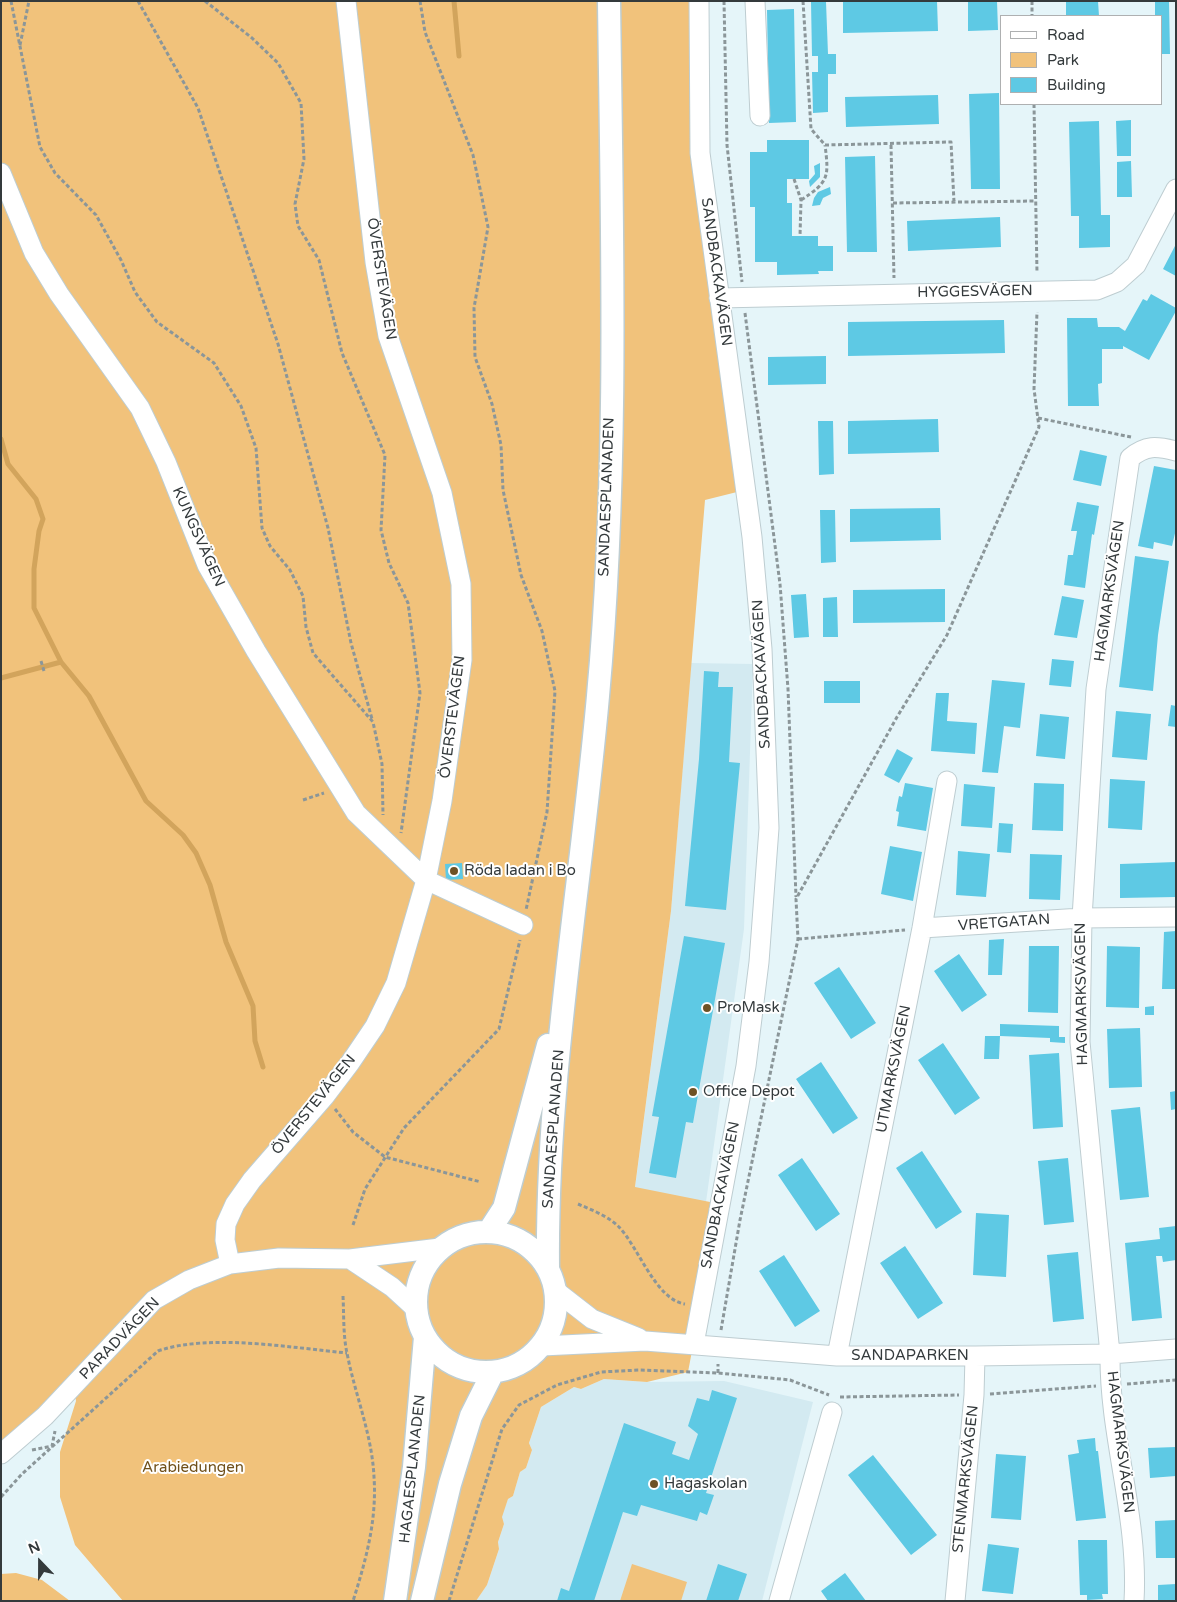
<!DOCTYPE html>
<html>
<head>
<meta charset="utf-8">
<style>
	body { margin:0 }
	#map { position:relative; width:1177px; height:1602px; overflow:hidden; background:#e5f5f9; font-family:"Varela Round",sans-serif }
	canvas { display:block }
	.frame { position:absolute; inset:0; border:2px solid #343a3c; pointer-events:none }
	.legend { position:absolute; left:1000px; top:15px; width:162px; height:90px; box-sizing:border-box; background:#fff; border:1px solid #aeb0b1; margin:0; padding:6px 9px; list-style:none; font-size:15px; color:#343a3c }
	.legend li { display:flex; align-items:center; gap:10px; height:25px }
	.legend b { width:25px; border:1px solid #aeb0b1 }
	.north { position:absolute; left:15px; top:1537px; width:50px; height:50px; -webkit-text-stroke:4px #fff; paint-order:stroke; rotate:338deg; font-size:14px; font-weight:700; line-height:20px; text-align:center; color:#343a3c }
	.north::after { content:''; display:block; margin:auto; width:18px; height:22px; background:#343a3c; clip-path:polygon(50% 0,100% 100%,50% 72%,0 100%) }
</style>
</head>
<body>
<div id="map">
<canvas width="1177" height="1602"></canvas>
<div class="frame"></div>
<ul class="legend">
<li><b style="height:6px;background:#fff"></b>Road</li>
<li><b style="height:14px;background:#f1c27b"></b>Park</li>
<li><b style="height:14px;background:#5ec9e4"></b>Building</li>
</ul>
<div class="north">N</div>
</div>
<script>
const c = document.querySelector('canvas').getContext('2d');
c.lineJoin = 'round';
function fill(path, color) { c.fillStyle = color; c.fill(path, 'evenodd'); }
function stroke(path, color, width, dash) { c.strokeStyle = color; c.lineWidth = width; c.lineCap = dash ? 'butt' : 'round'; c.setLineDash(dash || []); c.stroke(path); }
function write(font, color, halo, rows, align = 'center') {
  c.font = font + ' "Varela Round",sans-serif'; c.lineWidth = 4; c.setLineDash([]); c.textBaseline = 'middle'; c.strokeStyle = halo; c.fillStyle = color; for (const [text, x, y, turn = 0] of rows) {
    c.save(); c.translate(x, y); c.rotate((+turn || 0) * Math.PI / 180); c.textAlign = isNaN(turn) ? turn : align; if (halo) c.strokeText(text, 0, 0); c.fillText(text, 0, 0); c.restore();
  }
}
fill(new Path2D(`
	M691,663L753,664L744,929L706,1202L635,1188L671,911Z
	M604,1379L647,1382L724,1381L813,1402L762,1601H476L487,1585L499,1549L498,1542L504,1524L501,1517L508,1499L513,1496L520,1472L526,1468L532,1450L529,1443L541,1407L574,1387L581,1389Z`), '#d3eaf1');
fill(new Path2D(`
	M1,1H699V85L745,490L705,500L671,911L635,1187L720,1204L688,1372L647,1382L604,1379L581,1389L574,1387L541,1407L529,1443L532,1450L526,1468L520,1472L513,1496L508,1499L502,1517L504,1524L498,1542L499,1549L487,1585L476,1601H123L75,1545L60,1497V1452L76,1401L74,1387L1,1454Z
	M632,1564L687,1582L681,1601H620Z
	M16,1573L42,1580L70,1601H1V1574Z`), '#f1c27b');
stroke(new Path2D(`
	M454,1L459,56
	M1,439L8,464L36,499L43,519L39,531L34,569V608L61,662L89,696L146,801L183,835L196,853L210,885L226,942L253,1006L255,1041L263,1067
	M1,678L61,662`), '#d2a45c', 5);
fill(new Path2D(`
	M896,1H937L938,31L843,33V2Z
	M968,1H997L998,30L968,31Z
	M1066,1H1098L1099,16H1066Z
	M1155,1H1169L1170,54H1161V16H1155Z
	M811,2H826L828,54H836V74H828V112L813,113L812,72H818V56H812Z
	M794,9L796,122L769,123L767,10Z
	M999,93L1000,189H971L969,94Z
	M938,95L939,124L846,127L845,97Z
	M1131,120V156H1117L1116,121Z
	M1099,121L1101,215H1110V247L1079,248V216H1071L1069,122Z
	M767,140H809V179H787V203H792V236H818V246H833V271H818L819,274L777,275V262H755V207H750V152H767Z
	M875,156L877,252H847L845,157Z
	M1131,161L1132,197H1117V162Z
	M820,163V177L810,187L809,181L815,174L814,166Z
	M830,187L831,194L823,198L820,205L812,206L814,198L818,192Z
	M1000,217L1001,247L908,251L907,221Z
	M1176,244V276L1163,269Z
	M1151,294L1176,308V311L1149,360L1123,346V349H1102V383L1098,384L1099,406H1068L1067,318H1097L1098,327H1119L1125,331L1143,299L1147,301Z
	M1004,320L1005,353L848,356V322Z
	M826,356V384L768,385V357Z
	M938,419L939,452L848,454V421Z
	M818,421H833L834,474L819,475Z
	M1080,450L1107,456L1101,486L1073,480Z
	M1154,466L1176,470V529L1172,546L1154,542L1153,549L1138,546Z
	M1077,502L1099,506L1094,535L1092,534L1085,588L1064,585L1068,555H1073L1077,531H1071Z
	M940,508L941,540L850,542V509Z
	M820,510H835L836,562L821,563Z
	M1135,556L1169,561L1158,635L1153,691L1119,687Z
	M945,589V622L853,623V590Z
	M806,594L809,637L794,638L791,595Z
	M1062,596L1084,600L1077,638L1054,635Z
	M837,597L838,637H823V598Z
	M1052,659L1074,661L1071,687L1049,685Z
	M704,671L719,672L718,687H733L729,762L740,763L726,910L685,906L699,759Z
	M992,680L1025,683L1020,728L1004,726L998,773L982,772Z
	M824,681H860V703H824Z
	M936,693H949L947,721L977,723L975,754L931,751Z
	M1171,705L1176,706V727L1168,726Z
	M1116,711L1151,714L1147,760L1112,757Z
	M1040,714L1069,717L1065,759L1036,756Z
	M897,749L913,758L899,783L884,775Z
	M1110,779L1145,781L1142,830L1108,828Z
	M905,783L933,788L926,831L897,826L899,812L896,811L899,796L902,797Z
	M1034,783L1064,784L1063,831L1032,830Z
	M964,784L995,787L992,828L961,826Z
	M999,823L1013,824L1011,853L997,852Z
	M890,846L922,852L913,901L881,894Z
	M958,851L990,854L986,897L956,895Z
	M1030,854L1062,855L1060,900L1029,899Z
	M1176,862V897L1120,898V864Z
	M462,863L463,879L446,880L445,864Z
	M1176,931V989H1162L1164,932Z
	M684,936L725,943L693,1123L686,1122L676,1178L649,1173L659,1117L652,1116Z
	M1004,939L1002,975H988L989,940Z
	M1029,946H1059L1058,1013L1028,1012Z
	M1107,946L1140,947L1139,1008L1106,1007Z
	M959,954L987,995L962,1012L934,971Z
	M839,967L876,1023L851,1039L814,983Z
	M1154,1006V1015H1145V1007Z
	M1000,1024L1059,1026V1037H1065V1043L1050,1042V1038L1000,1036Z
	M1140,1028L1142,1087L1109,1088L1107,1029Z
	M985,1036H1000L999,1059H984Z
	M943,1043L980,1098L955,1115L918,1060Z
	M1059,1053L1063,1127L1033,1129L1029,1055Z
	M821,1062L858,1118L833,1134L796,1079Z
	M1176,1091V1109L1171,1110L1170,1092Z
	M1140,1107L1149,1197L1120,1200L1111,1110Z
	M922,1151L962,1212L936,1229L896,1168Z
	M802,1158L840,1214L816,1231L778,1175Z
	M1068,1158L1074,1222L1044,1225L1038,1161Z
	M976,1213L1009,1215L1006,1277L973,1275Z
	M1176,1226V1260L1163,1262L1162,1256H1156L1162,1318L1132,1321L1125,1243L1160,1239L1159,1228Z
	M905,1246L943,1303L918,1319L880,1263Z
	M1078,1252L1084,1319L1053,1322L1047,1255Z
	M784,1255L820,1311L795,1327L759,1271Z
	M712,1390L737,1398L706,1493L714,1495L707,1515L700,1512L697,1521L641,1505L637,1516L623,1512L594,1601H557L561,1588L569,1591L624,1423L676,1442L672,1454L689,1460L698,1434L688,1426L697,1398L709,1401Z
	M1095,1438L1096,1451H1098L1106,1518L1076,1521L1068,1455L1079,1453L1077,1440Z
	M1176,1447V1476L1150,1478L1148,1448Z
	M996,1454L1026,1456L1021,1520L991,1518Z
	M873,1455L937,1535L911,1555L848,1475Z
	M1176,1520V1558H1156L1155,1521Z
	M1078,1540H1107L1108,1594H1102L1103,1599L1087,1600V1595H1080Z
	M988,1544L1019,1548L1013,1594L982,1591Z
	M718,1564L747,1574L738,1601H706Z
	M845,1573L866,1601H828L821,1591Z
	M1176,1584V1601H1158V1585Z`), '#5ec9e4');
const minor = new Path2D(`
	M755,1L760,116
	M1,173L34,253L59,294L140,408L166,462L207,565L256,651L356,813L426,880L523,925
	M719,298L1097,290L1117,282L1136,265L1176,189
	M922,928L1082,918L1176,917
	M350,1259L392,1287L416,1309
	M230,1264L225,1240L226,1224L235,1204L252,1180L325,1096L350,1063L375,1026L396,983L426,880L442,801L462,660L461,584L442,493L388,336L375,262L346,1
	M556,1291L592,1319L639,1338
	M694,1344L746,1066L759,962L769,828L762,649L752,537L700,153L699,1
	M542,1346L645,1341L837,1356H975L1110,1354L1176,1349
	M837,1356L922,928L947,781
	M1,1454L45,1416L154,1300L189,1280L230,1264L279,1258L350,1259L440,1248
	M779,1601L832,1412
	M955,1601L974,1395L975,1356
	M1134,1601C1139,1517 1109,1436 1110,1354L1080,1042L1082,918L1096,689L1130,458C1146,445 1156,446 1176,451`);
const major = new Path2D(`
	M489,1231L504,1208L548,1045
	M416 1302a70 70 0 1 1 140 0a70 70 0 1 1-140 0Z
	M548,1268C546,1076 581,887 598,696C619,466 612,232 609,1
	M395,1601L414,1467L425,1337
	M422,1601L450,1484L471,1416L493,1372`);
stroke(minor, '#becdd1', 21);
stroke(major, '#becdd1', 25);
stroke(new Path2D(`
	M11,1L40,147L55,173L96,215L121,260L135,292L157,322L214,363L241,406L256,448L262,528L270,546L290,570L303,596L306,627L313,653L373,722L382,764L383,815
	M138,1L198,108L278,344L328,528L351,643L372,719
	M205,1L252,38L278,63L301,103L304,159L295,204L298,226L319,260L342,353L385,455L381,530L389,563L408,603L420,693L401,833
	M420,1L425,32L473,155L488,227L474,308L475,357L492,404L501,445L503,490L521,575L542,631L555,691L547,812L526,910
	M724,1L727,145L742,282
	M803,1L811,129L825,145L951,142L954,202
	M1032,1V16
	M20,45L29,1
	M1034,104L1037,273
	M891,145L894,278
	M794,179L801,200L800,236
	M801,200C829,182 829,177 825,145
	M893,203L1035,201
	M745,313L780,584L788,689L796,897
	M1038,418L1131,437
	M41,661L44,671
	M303,800L324,793
	M798,939L905,930
	M335,1109L353,1132L385,1157L481,1182
	M578,1204C592,1210 608,1216 619,1227C639,1248 656,1300 685,1304
	M353,1225L365,1189L404,1128L499,1029L520,940
	M343,1296C344,1315 343,1335 347,1353C355,1395 372,1434 374,1477C377,1520 366,1560 353,1601
	M721,1330L740,1220L798,939L796,899L897,717L947,635L1039,427L1034,389L1037,312
	M718,1373V1364
	M1127,1384L1176,1380
	M990,1394L1096,1386
	M840,1397L959,1395
	M32,1450L52,1446L55,1431
	M1,1497L22,1474L158,1351C210,1333 292,1348 347,1353
	M449,1601L502,1429L519,1405L557,1385L601,1372L639,1370L718,1373L790,1380L829,1395`), '#8b9699', 3, [4, 2.5]);
stroke(minor, '#fff', 19);
stroke(major, '#fff', 22);
for (const [x, y, r, color] of [
	[454,871,5,"#6e5225"],
	[707,1008,5,"#6e5225"],
	[693,1092,5,"#6e5225"],
	[654,1484,5,"#6e5225"]
]) { const dot = new Path2D(); dot.arc(x, y, r, 0, 2 * Math.PI); c.fillStyle = color; c.fill(dot); stroke(dot, '#fff', 2); }
write('15px', '#343a3c', '#fff', [
	["SANDBACKAVÄGEN",716,272,82],
	["ÖVERSTEVÄGEN",381,279,81],
	["HYGGESVÄGEN",975,292,-1],
	["SANDAESPLANADEN",607,497,-88],
	["KUNGSVÄGEN",198,537,66],
	["HAGMARKSVÄGEN",1110,591,-82],
	["SANDBACKAVÄGEN",762,674,-93],
	["ÖVERSTEVÄGEN",453,717,-83],
	["VRETGATAN",1004,923,-4],
	["HAGMARKSVÄGEN",1082,994,-91],
	["UTMARKSVÄGEN",894,1069,-79],
	["ÖVERSTEVÄGEN",314,1105,-51],
	["SANDAESPLANADEN",554,1129,-86],
	["SANDBACKAVÄGEN",721,1195,-79],
	["PARADVÄGEN",120,1339,-46],
	["SANDAPARKEN",910,1356],
	["HAGMARKSVÄGEN",1120,1442,83],
	["HAGAESPLANADEN",413,1469,-84],
	["STENMARKSVÄGEN",966,1479,-84]
]);
write('15px', '#343a3c', '#fff', [
	["Röda ladan i Bo",464,871],
	["ProMask",717,1008],
	["Office Depot",703,1092],
	["Hagaskolan",664,1484]
], 'left');
write('15px', '#70501a', '#fff', [
	["Arabiedungen",193,1468]
]);
</script>
</body>
</html>
